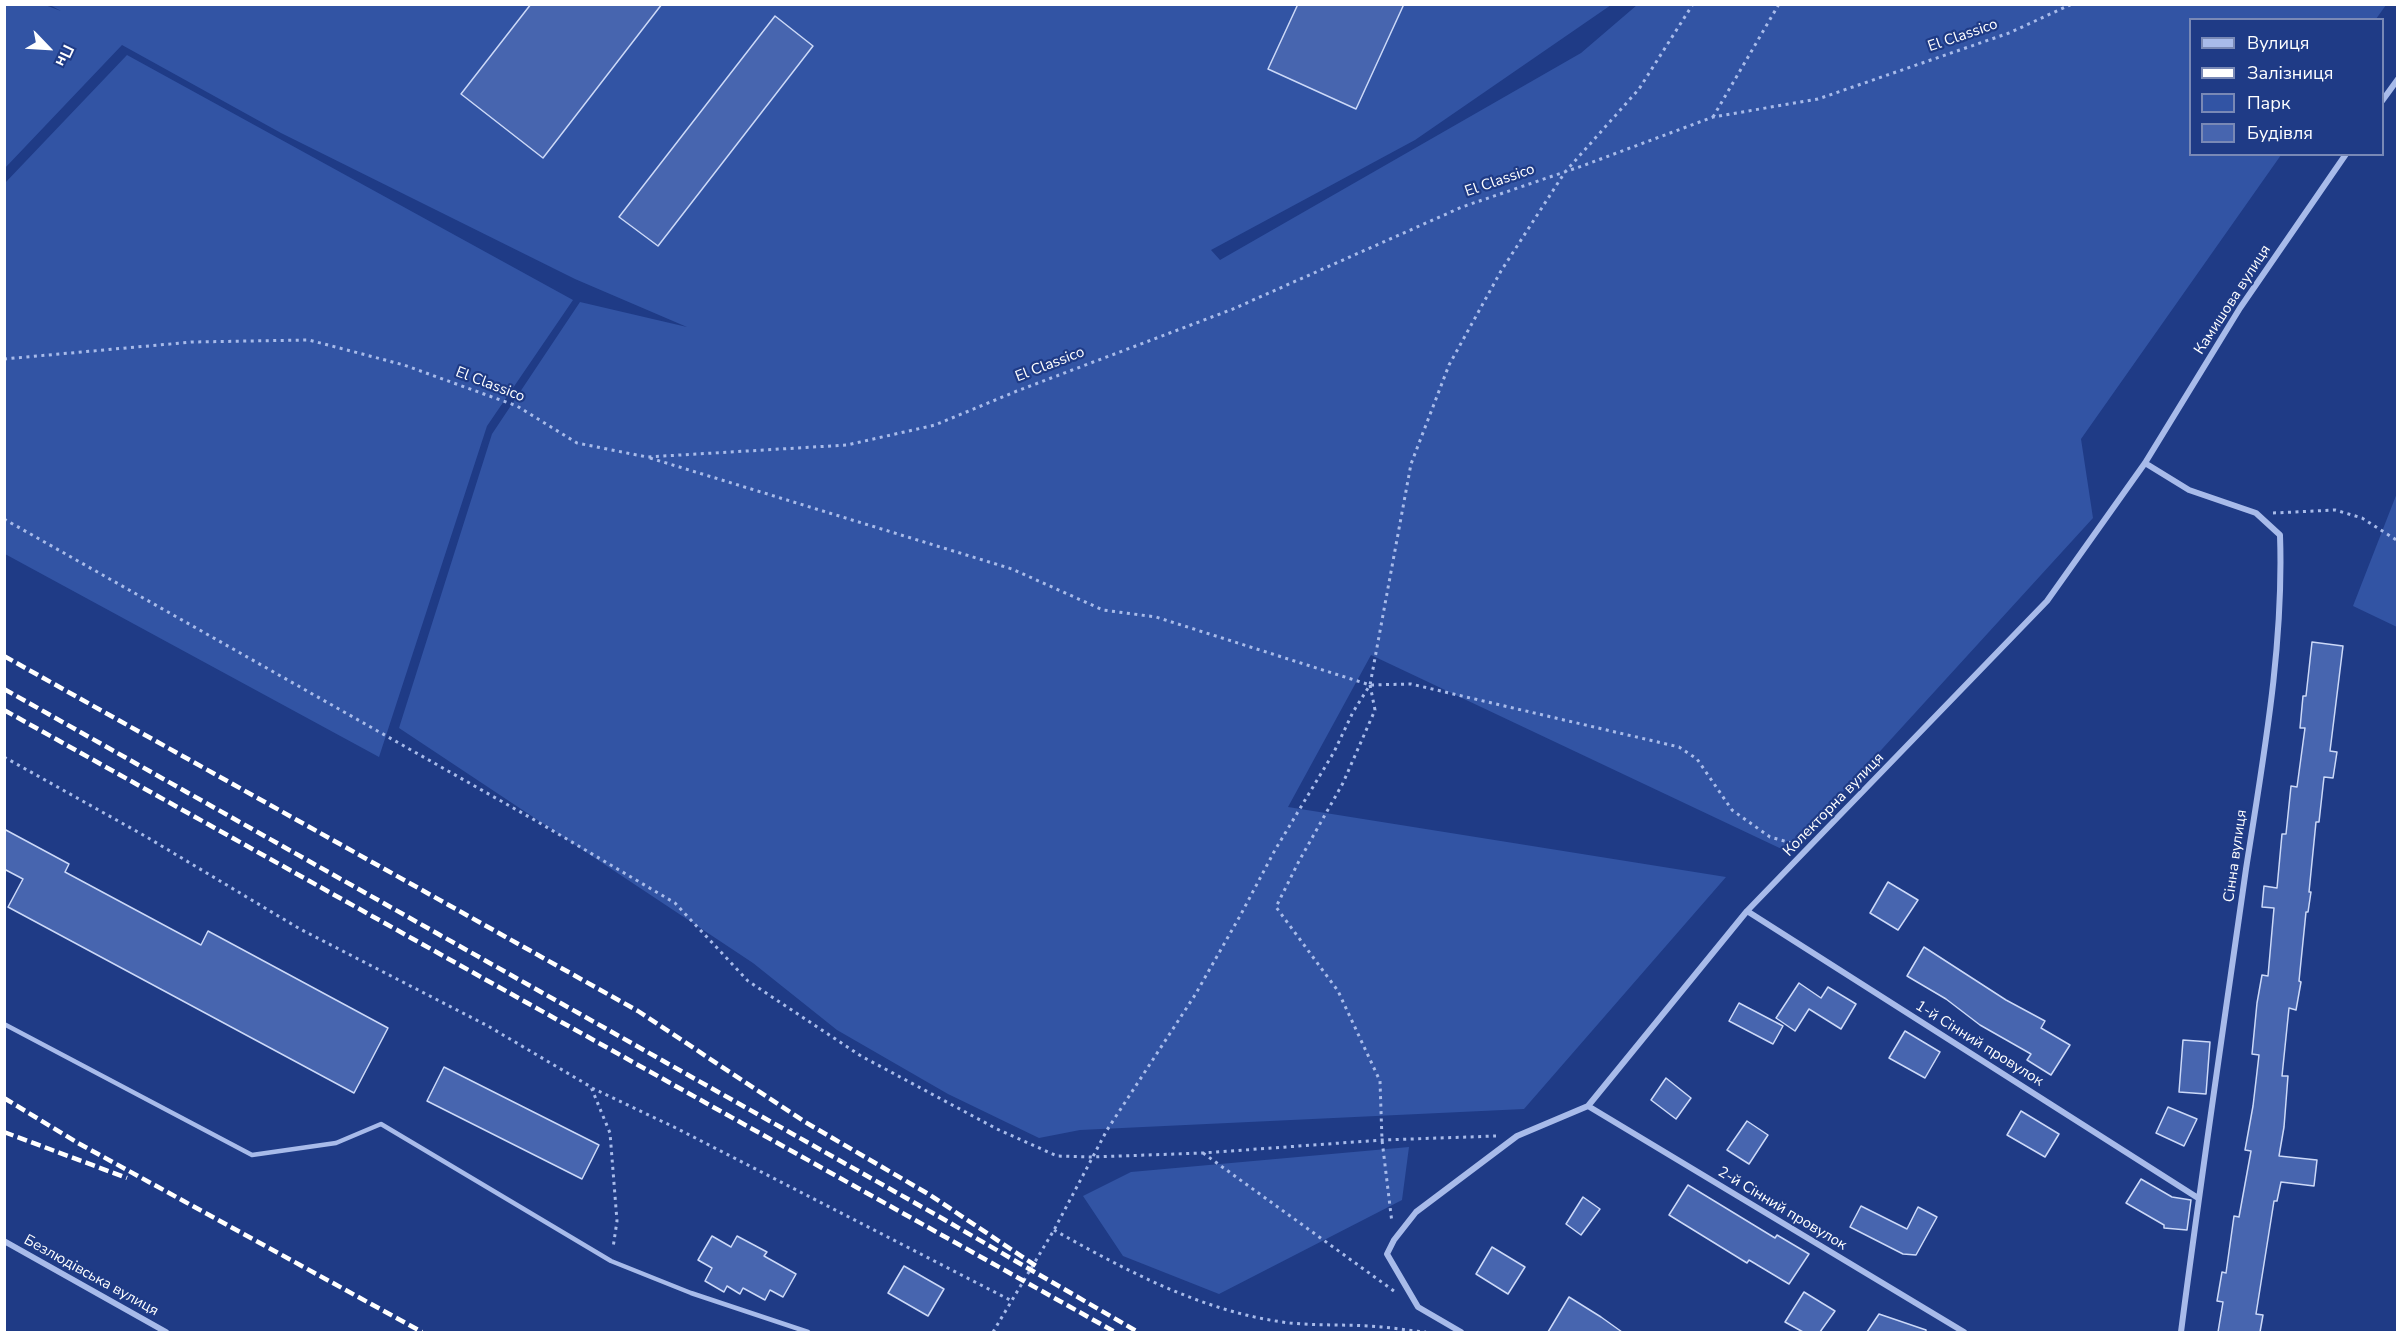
<!DOCTYPE html>
<html>
<head>
<meta charset="utf-8">
<style>
	body { margin:0 }
	#map { position:relative; width:2402px; height:1337px; overflow:hidden; background:#1f3b86; font-family:"Nunito Sans",sans-serif }
	canvas { display:block }
	.frame { position:absolute; inset:0; border:6px solid #fff; pointer-events:none }
	.legend { position:absolute; left:2189px; top:18px; width:195px; height:138px; box-sizing:border-box; background:#1f3b86; border:2px solid #7989b6; margin:0; padding:8px 10px; list-style:none; font-size:18px; color:#fff }
	.legend li { display:flex; align-items:center; gap:12px; height:30px }
	.legend b { width:30px; border:2px solid #7989b6 }
	.north { position:absolute; left:18px; top:18px; width:60px; height:60px; -webkit-text-stroke:4px #1f3b86; paint-order:stroke; rotate:115deg; font-size:16px; font-weight:700; line-height:24px; text-align:center; color:#fff }
	.north::after { content:''; display:block; margin:auto; width:21px; height:27px; background:#fff; clip-path:polygon(50% 0,100% 100%,50% 72%,0 100%) }
</style>
</head>
<body>
<div id="map">
<canvas width="2402" height="1337"></canvas>
<div class="frame"></div>
<ul class="legend">
<li><b style="height:8px;background:#a8bbea"></b>Вулиця</li>
<li><b style="height:8px;background:#fff"></b>Залізниця</li>
<li><b style="height:16px;background:#3254a4"></b>Парк</li>
<li><b style="height:16px;background:#4765af"></b>Будівля</li>
</ul>
<div class="north">Пн</div>
</div>
<script>
const c = document.querySelector('canvas').getContext('2d');
c.lineJoin = 'round';
function fill(path, color) { c.fillStyle = color; c.fill(path, 'evenodd'); }
function stroke(path, color, width, dash) { c.strokeStyle = color; c.lineWidth = width; c.lineCap = dash ? 'butt' : 'round'; c.setLineDash(dash || []); c.stroke(path); }
function write(font, color, halo, rows, align = 'center') {
  c.font = font + ' "Nunito Sans",sans-serif'; c.lineWidth = 4.5; c.setLineDash([]); c.textBaseline = 'middle'; c.strokeStyle = halo; c.fillStyle = color; for (const [text, x, y, turn = 0] of rows) {
    c.save(); c.translate(x, y); c.rotate((+turn || 0) * Math.PI / 180); c.textAlign = isNaN(turn) ? turn : align; if (halo) c.strokeText(text, 0, 0); c.fillText(text, 0, 0); c.restore();
  }
}
fill(new Path2D(`
	M5,5H45L61,11L50,5H1611L1415,140L1211,250L1220,260L1581,53L1637,5H2386L2376,19L2190,20V154L2281,155L2081,439L2093,518L1788,852L1371,655L1288,807L1726,877L1524,1109L1080,1130L1039,1138L948,1094L837,1030L753,963L399,728L492,434L580,302L687,327L575,279L281,133L122,45L5,168Z
	M127,55L573,300L487,426L379,757L5,554V183Z
	M2397,493L2398,627H2397L2353,606Z
	M1409,1147L1402,1200L1219,1294L1123,1256L1083,1196L1131,1172Z`), '#3254a4');
const building = new Path2D(`
	M531,4H662L543,158L461,94Z
	M1298,4H1404L1356,109L1268,69Z
	M775,16L813,46L658,246L619,217Z
	M2312,642L2343,646L2330,751L2337,752L2333,778L2324,777L2319,822H2316L2309,892H2311L2308,912H2306L2299,981L2301,982L2296,1010L2289,1008L2282,1076H2288L2284,1127L2279,1156L2317,1160L2314,1186L2281,1182L2277,1201H2274L2256,1314L2263,1315L2260,1332H2218L2223,1302L2217,1301L2222,1272L2226,1273L2234,1216L2239,1217L2251,1151L2245,1150L2253,1106L2259,1055L2252,1054L2257,1003L2262,975L2268,976L2274,908L2262,907L2264,886L2277,888L2282,834H2286L2291,786L2297,787L2305,728H2300L2303,696H2306Z
	M4,829L69,864L65,872L201,945L208,931L388,1028L354,1093L8,907L23,879L4,869Z
	M1888,882L1918,900L1898,930L1870,913Z
	M1924,947L2006,1000L2045,1021L2041,1028L2070,1045L2051,1075L2027,1060L2031,1054L1980,1025L1946,999L1907,976Z
	M1799,983L1821,998L1828,987L1856,1004L1841,1029L1809,1009L1795,1031L1776,1018Z
	M1739,1003L1783,1026L1773,1044L1729,1021Z
	M1905,1031L1940,1052L1925,1078L1889,1058Z
	M2183,1040L2210,1042L2206,1094L2179,1092Z
	M444,1067L599,1145L582,1179L427,1101Z
	M1666,1078L1691,1098L1676,1119L1651,1100Z
	M2168,1107L2197,1119L2184,1146L2156,1133Z
	M2021,1111L2059,1134L2045,1157L2007,1135Z
	M1747,1121L1768,1135L1749,1164L1727,1150Z
	M2141,1179L2172,1197L2191,1200L2187,1230L2164,1228V1225L2126,1203Z
	M1688,1185L1775,1238L1777,1235L1809,1254L1789,1284L1749,1260L1747,1263L1669,1215Z
	M1583,1197L1600,1209L1581,1235L1566,1224Z
	M1861,1206L1907,1229L1918,1207L1937,1217L1916,1255L1903,1254L1850,1227Z
	M712,1236L731,1247L737,1236L767,1252L764,1256L796,1274L783,1297L770,1290L765,1300L743,1288L740,1294L727,1286L724,1292L705,1281L712,1268L698,1260Z
	M1492,1247L1525,1267L1508,1294L1476,1274Z
	M904,1266L944,1289L928,1316L888,1293Z
	M1804,1292L1835,1311L1820,1332H1803L1785,1322Z
	M1569,1297L1601,1317L1622,1332H1548Z
	M1879,1314L1926,1330V1332H1867Z`);
fill(building, '#4765af');
stroke(building, '#ccd9f8', 1.5);
stroke(new Path2D(`
	M1713,117L1779,4
	M4,359L192,342L309,340L404,365L517,406L577,443L647,457L847,445L935,425L1017,391L1233,309L1462,207L1582,166L1713,117L1818,99L2009,33L2072,4
	M650,458L1012,569L1103,610L1156,617L1370,685L1411,684L1679,747L1697,759L1732,810L1770,837L1795,844
	M2273,513L2335,510L2362,518L2398,541
	M4,519L538,822L675,903L748,981L861,1056L997,1129L1057,1156L1092,1157L1203,1153L1382,1140L1496,1136
	M1370,685L1375,710L1343,783L1299,861L1276,907L1338,991L1380,1081L1382,1140L1392,1223
	M4,757L145,836L300,929L488,1026L591,1087L610,1133L617,1221L613,1248
	M592,1088L676,1128L1012,1301
	M1203,1153L1394,1291
	M1054,1230C1127,1271 1205,1313 1290,1323C1320,1326 1351,1324 1381,1327C1396,1328 1411,1331 1426,1332
	M993,1332L1054,1230L1107,1130L1195,995L1240,916L1275,850L1334,752L1353,712L1370,685L1411,464L1449,365L1501,271L1565,172L1639,89L1693,4`), '#a8bbea', 3, [3, 4.5]);
stroke(new Path2D(`
	M4,1024L252,1155L336,1143L381,1124L611,1261L691,1293L808,1332`), '#a8bbea', 4.5);
stroke(new Path2D(`
	M2382,101L2398,79
	M2145,463L2189,490L2256,513L2280,535C2284,647 2263,759 2246,869C2224,1023 2201,1178 2181,1332
	M1747,911L2198,1198
	M1588,1106L1964,1332
	M4,1241L166,1332
	M1461,1332L1418,1307L1387,1254L1394,1240L1416,1212L1517,1136L1588,1106L1747,911L2047,601L2145,463L2240,308L2346,154`), '#a8bbea', 6);
stroke(new Path2D(`
	M4,656L638,1011L805,1122L930,1195L1039,1268
	M4,689L938,1216L1138,1332
	M4,710L1115,1332
	M4,1098L78,1143L422,1332
	M4,1132L127,1178`), '#fff', 4.5, [10, 4.5]);
write('15px', '#fff', '#1f3b86', [
	["El Classico",1963,36,-19],
	["El Classico",1500,181,-19],
	["Камишова вулиця",2233,300,-57],
	["El Classico",1050,365,-21],
	["El Classico",490,385,21],
	["Колекторна вулиця",1834,805,-46],
	["Сінна вулиця",2236,856,-82],
	["1-й Сінний провулок",1979,1044,32],
	["2-й Сінний провулок",1782,1209,31],
	["Безлюдівська вулиця",91,1276,29]
]);
</script>
</body>
</html>
